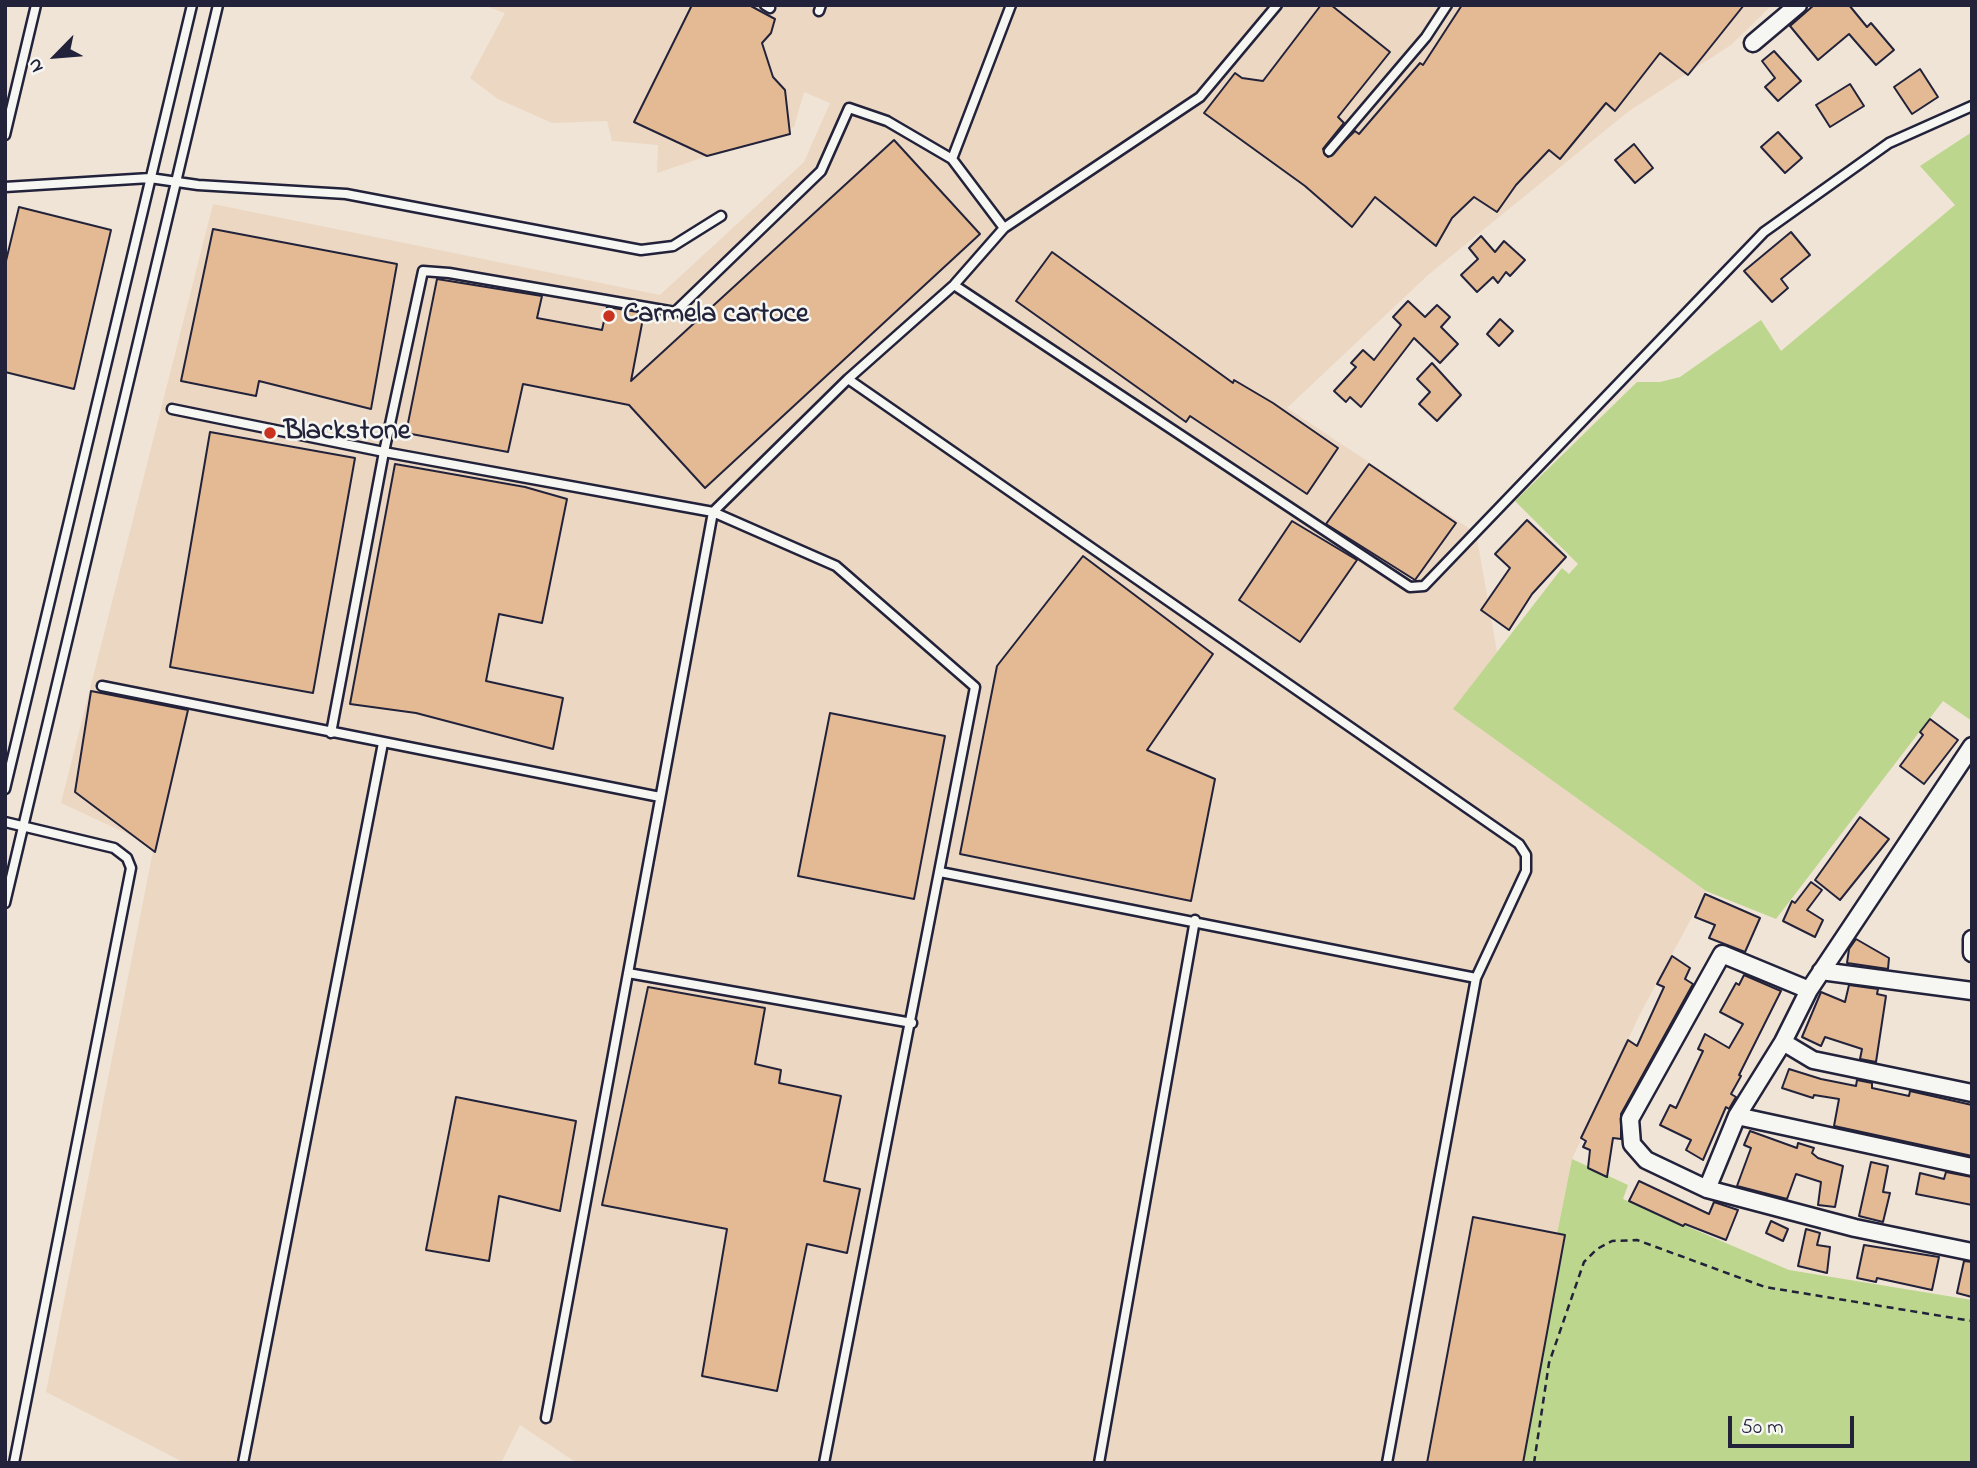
<!DOCTYPE html>
<html>
<head>
<meta charset="utf-8">
<style>
	body { margin:0 }
	#map { position:relative; width:1977px; height:1468px; overflow:hidden; background:#f0e4d6; font-family:"Indie Flower",sans-serif }
	canvas { display:block }
	.frame { position:absolute; inset:0; border:7px solid #22223b; pointer-events:none }
	.north { position:absolute; left:21px; top:21px; width:70px; height:70px; -webkit-text-stroke:5px #f6f6f2; paint-order:stroke; rotate:245deg; font-size:19px; font-weight:700; line-height:28px; text-align:center; color:#22223b }
	.north::after { content:''; display:block; margin:auto; width:24px; height:32px; background:#22223b; clip-path:polygon(50% 0,100% 100%,50% 72%,0 100%) }
	.scale { position:absolute; left:1728px; top:1416px; width:126px; height:32px; box-sizing:border-box; border:4px solid #22223b; border-top:0; padding-left:9px; font-size:21px; line-height:24px; white-space:nowrap; color:#22223b; -webkit-text-stroke:5px #f6f6f2; paint-order:stroke }
</style>
</head>
<body>
<div id="map">
<canvas width="1977" height="1468"></canvas>
<div class="frame"></div>
<div class="north">N</div>
<div class="scale">50 m</div>
</div>
<script>
const c = document.querySelector('canvas').getContext('2d');
c.lineJoin = 'round';
function fill(path, color) { c.fillStyle = color; c.fill(path, 'evenodd'); }
function stroke(path, color, width, dash) { c.strokeStyle = color; c.lineWidth = width; c.lineCap = dash ? 'butt' : 'round'; c.setLineDash(dash || []); c.stroke(path); }
function write(font, color, halo, rows, align = 'center') {
  c.font = font + ' "Indie Flower",sans-serif'; c.lineWidth = 5; c.setLineDash([]); c.textBaseline = 'middle'; c.strokeStyle = halo; c.fillStyle = color; for (const [text, x, y, turn = 0] of rows) {
    c.save(); c.translate(x, y); c.rotate((+turn || 0) * Math.PI / 180); c.textAlign = isNaN(turn) ? turn : align; if (halo) c.strokeText(text, 0, 0); c.fillText(text, 0, 0); c.restore();
  }
}
fill(new Path2D(`
	M482,5H1772L1731,45L1629,111L1428,275L1287,408L1476,533L1497,652L1454,709L1706,891L1639,1016L1572,1159L1511,1463H577L520,1425L501,1463H185L46,1392L154,846L61,803L213,204L660,295L804,162L830,103L804,92L794,127L657,173L658,145L612,141L607,121L552,123L498,99L470,78L505,13Z`), '#ecd7c2');
fill(new Path2D(`
	M1972,132V721L1943,701L1776,919L1706,891L1453,709L1562,568L1569,574L1578,564L1515,501L1637,382H1660L1680,377L1761,320L1781,351L1955,205L1920,166Z
	M1572,1159L1628,1185L1623,1199L1789,1270L1972,1300V1463H1511Z`), '#bcd68e');
const building = new Path2D(`
	M692,5H749L775,19L771,33L762,43L773,77L785,90L790,134L707,156L634,122Z
	M1321,5H1331L1390,52L1338,117L1344,123L1323,149L1328,157L1355,131L1359,134L1420,63L1423,65L1462,5H1744L1688,75L1660,53L1615,111L1606,103L1560,159L1549,150L1516,185L1497,212L1474,197L1452,218L1436,246L1375,197L1352,227L1305,186L1204,113L1235,73L1242,78L1263,81Z
	M1814,5H1849L1867,27L1871,23L1894,50L1876,65L1849,34L1818,60L1790,26Z
	M1774,51L1801,81L1778,101L1765,87L1775,78L1762,61Z
	M1920,69L1938,97L1912,114L1894,87Z
	M1850,84L1864,106L1830,127L1816,105Z
	M1778,132L1802,158L1785,173L1761,147Z
	M894,140L980,234L705,488L629,405L523,384L508,452L406,433L437,279L542,296L537,318L602,330L607,307L644,313L631,381Z
	M1634,144L1653,168L1635,183L1615,160Z
	M19,207L111,230L74,389L5,372V265Z
	M213,229L397,264L371,409L259,381L256,396L181,381Z
	M1791,232L1810,255L1781,279L1788,288L1772,302L1744,271Z
	M1481,236L1495,252L1504,241L1525,260L1510,276L1506,272L1498,283L1493,277L1477,292L1461,275L1478,259L1469,248Z
	M1052,252L1233,383L1234,380L1273,403L1338,448L1307,494L1190,416L1186,422L1016,301Z
	M1408,301L1425,317L1437,305L1450,317L1441,327L1458,344L1440,363L1414,338L1361,407L1350,397L1346,402L1334,391L1356,367L1351,363L1363,350L1374,360L1401,325L1393,317Z
	M1500,319L1513,331L1499,346L1487,334Z
	M1432,363L1461,395L1437,421L1419,404L1430,392L1417,379Z
	M210,432L355,458L313,693L170,667Z
	M395,464L525,487L567,499L542,623L499,614L486,681L563,698L553,749L416,713L350,704Z
	M1369,464L1456,523L1415,580L1326,524Z
	M1527,520L1566,557L1532,594L1509,630L1481,610L1510,568L1495,554Z
	M1292,521L1357,560L1300,642L1239,600Z
	M1083,556L1213,654L1147,750L1215,779L1191,901L960,854L997,666Z
	M91,691L188,710L155,852L75,792Z
	M830,713L945,736L914,899L798,876Z
	M1930,719L1958,740L1924,784L1900,766L1923,735L1920,732Z
	M1860,817L1889,839L1840,900L1815,880Z
	M1811,882L1822,890L1807,910L1823,920L1815,937L1783,921L1792,901L1795,903Z
	M1705,894L1760,918L1745,952L1709,938L1715,925L1695,917Z
	M1856,939L1889,958L1888,969L1847,963L1849,949Z
	M1672,956L1690,968L1685,979L1693,984L1621,1114V1139L1613,1138L1607,1177L1588,1168L1590,1150L1583,1147L1586,1141L1581,1138L1628,1040L1637,1046L1664,987L1657,984Z
	M1744,975L1781,991L1739,1075L1741,1076L1731,1094L1736,1097L1729,1109L1726,1107L1703,1160L1686,1150L1691,1140L1660,1125L1670,1105L1676,1108L1703,1051L1698,1049L1705,1034L1729,1048L1743,1024L1720,1012L1736,983L1739,985Z
	M1849,985L1878,989L1877,994L1886,996L1876,1062L1860,1059L1862,1049L1825,1037L1821,1046L1802,1037L1821,992L1845,1002Z
	M648,987L765,1008L755,1064L781,1070L779,1083L841,1096L824,1181L860,1189L847,1253L807,1244L777,1391L702,1376L727,1229L602,1205Z
	M1789,1069L1821,1079L1856,1086L1857,1080L1872,1083V1088L1909,1096L1910,1091L1972,1105V1156L1834,1126L1839,1099L1814,1095L1813,1098L1782,1088Z
	M456,1097L576,1121L560,1211L499,1196L489,1261L426,1250Z
	M1750,1131L1797,1148L1798,1143L1814,1148L1812,1153L1818,1158L1843,1166L1835,1207L1818,1205L1821,1182L1796,1174L1787,1199L1737,1186L1751,1148L1744,1145Z
	M1871,1162L1888,1166L1883,1192L1890,1193L1883,1222L1859,1216Z
	M1946,1172L1972,1177V1205L1916,1194L1920,1173L1944,1179Z
	M1639,1181L1709,1214L1714,1202L1738,1210L1726,1240L1685,1224L1683,1226L1629,1201Z
	M1473,1217L1565,1235L1523,1463H1427Z
	M1771,1221L1788,1229L1783,1241L1766,1233Z
	M1806,1229L1820,1233L1817,1245L1830,1247L1827,1273L1798,1266Z
	M1864,1245L1939,1257L1932,1290L1877,1278L1876,1282L1857,1278Z
	M1964,1261L1972,1262V1297L1957,1293Z`);
fill(building, '#e3ba93');
stroke(building, '#22223b', 2);
const lane = new Path2D(`
	M765,5L770,8
	M819,11L821,5
	M5,135L36,5
	M1329,151L1426,37L1447,5
	M952,159L1011,5
	M5,187L150,178L198,185L346,194L641,250L673,246L721,216
	M954,285L1410,587L1424,586L1764,232L1889,143L1972,106
	M848,379L1519,844L1526,855V871L1476,978L940,872
	M172,409L384,452L713,512L836,566L975,687L824,1463
	M102,686L660,797
	M331,733L384,452L423,271L449,273L675,312L821,171L849,108L887,121L952,159L1004,228
	M5,789L192,5
	M5,822L114,848L127,858L131,868L14,1463
	M5,903L218,5
	M628,973L912,1023
	M546,1418L713,512L848,379L954,285L1004,228L1200,97L1277,5
	M243,1463L383,743
	M1099,1463L1195,920
	M1387,1463L1476,978`);
const street = new Path2D(`
	M1753,43L1798,5
	M1972,746L1809,990L1783,1042L1737,1116L1707,1189L1855,1228L1972,1252
	M1972,939V953
	M1821,971L1972,991
	M1783,1042L1813,1060L1972,1093
	M1737,1116L1972,1167
	M1707,1189L1646,1160L1632,1144L1630,1119L1722,954L1809,990`);
stroke(lane, '#22223b', 13);
stroke(street, '#22223b', 21);
stroke(new Path2D(`
	M1534,1463L1549,1363L1584,1262L1597,1249L1612,1241L1637,1240L1765,1287L1972,1321`), '#22223b', 2.5, [7, 5]);
stroke(lane, '#f6f6f2', 8);
stroke(street, '#f6f6f2', 16);
for (const [x, y, r, color] of [
	[609,316,7,"#c8321e"],
	[270,433,7,"#c8321e"]
]) { const dot = new Path2D(); dot.arc(x, y, r, 0, 2 * Math.PI); c.fillStyle = color; c.fill(dot); stroke(dot, '#f6f6f2', 2.5); }
write('bold 28px', '#22223b', '#f6f6f2', [
	["Carmela cartoce",623,316],
	["Blackstone",284,433]
], 'left');
</script>
</body>
</html>
